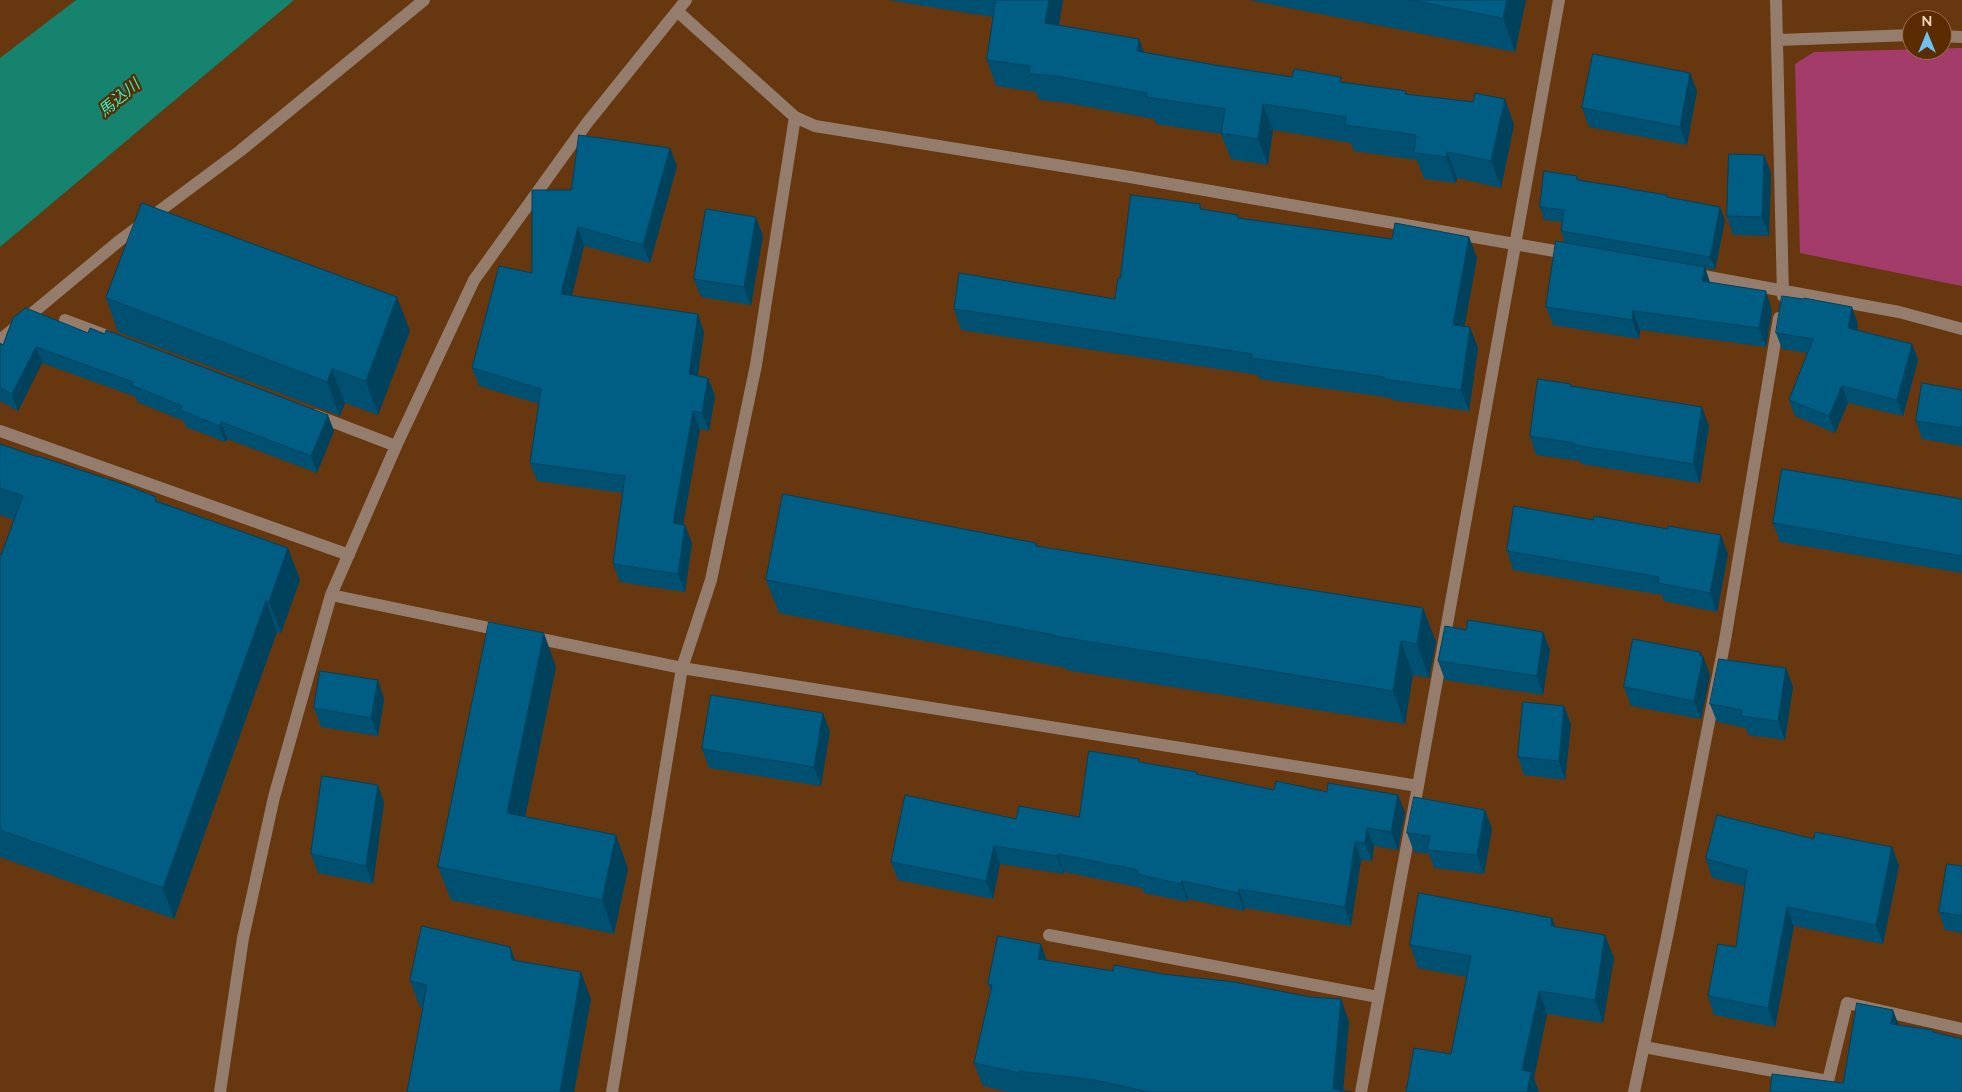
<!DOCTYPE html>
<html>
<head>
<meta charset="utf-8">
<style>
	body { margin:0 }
	#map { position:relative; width:1962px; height:1092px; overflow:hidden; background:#67370f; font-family:Lato,sans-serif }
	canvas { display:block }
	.north { position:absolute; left:1902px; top:10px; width:50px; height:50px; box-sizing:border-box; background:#5b2c01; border:1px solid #997250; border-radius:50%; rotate:0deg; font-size:14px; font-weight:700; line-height:20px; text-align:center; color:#f7dac6 }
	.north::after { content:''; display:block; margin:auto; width:18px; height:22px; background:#6dc2f3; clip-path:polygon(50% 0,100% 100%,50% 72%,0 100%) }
</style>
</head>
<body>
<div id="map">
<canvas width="1962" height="1092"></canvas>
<div class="north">N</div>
</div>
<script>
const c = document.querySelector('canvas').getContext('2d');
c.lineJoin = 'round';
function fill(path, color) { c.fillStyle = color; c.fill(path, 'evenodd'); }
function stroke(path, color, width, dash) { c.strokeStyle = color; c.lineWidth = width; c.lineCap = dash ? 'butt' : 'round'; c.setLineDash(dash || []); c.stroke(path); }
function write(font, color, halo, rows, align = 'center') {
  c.font = font + ' Lato,"Noto Sans JP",sans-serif'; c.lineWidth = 4.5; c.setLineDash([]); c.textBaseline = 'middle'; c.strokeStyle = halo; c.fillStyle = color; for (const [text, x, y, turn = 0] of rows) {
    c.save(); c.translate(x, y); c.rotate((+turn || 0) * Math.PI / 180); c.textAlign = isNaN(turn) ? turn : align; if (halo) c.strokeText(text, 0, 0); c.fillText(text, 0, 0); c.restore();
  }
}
fill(new Path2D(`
	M1962,48V286L1800,253L1795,64L1814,52Z`), '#a43c6b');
fill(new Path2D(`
	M76,0H294L0,247V58Z`), '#16836e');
stroke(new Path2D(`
	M1776,0L1783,296
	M677,11L795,117L815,126L1130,177L1572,254
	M1942,36L1962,37
	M1778,40L1912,35
	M1692,274L1899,312L1962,329
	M65,320L105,335
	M0,340L119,241L240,151L424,0
	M315,415L396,446
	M0,431L349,555
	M331,595L504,631
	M531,637L682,668L1418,786
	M1049,935L1378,997
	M1644,1047L1828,1081L1847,1003L1962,1029
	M220,1092L243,938L274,797L331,595L396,446L474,280L587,123L686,0
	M612,1092L682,668L711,580L756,365L795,117
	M1361,1092L1418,786L1559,0
	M1634,1092L1668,932L1725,640L1779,318`), '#957d6d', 12);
fill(new Path2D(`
	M888,0H1063L1059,25L1139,39L1144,53L1292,77L1342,82L1406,91L1407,94L1473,102L1505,99L1514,125L1501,188L1457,178L1456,183L1424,179L1417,160L1354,151L1351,143L1273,130L1268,165L1231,159L1221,134L1156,124L1154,119L1067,103L1039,100L1036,92L996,86L987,60L993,17Z
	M1249,0H1526L1515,52Z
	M1690,73L1697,91L1687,145L1589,127L1582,108Z
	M670,148L677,166L650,263L584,246L572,295L704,332L698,376L708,378L715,396L709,431L700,429L683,525H685L692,543L685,592L620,582L613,564L623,493L537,481L530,463L539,404L479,386L472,368L532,273L571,190Z
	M1764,155L1771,173L1769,236L1733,235L1727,216Z
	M1577,176L1579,180L1667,195L1668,197L1720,207L1725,220L1715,270L1705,268L1710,283L1772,310L1766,347L1640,330L1639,339L1553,325L1546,307L1565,243L1561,231L1562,222L1544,220L1540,207Z
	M1200,204L1202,210L1238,215L1239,218L1392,239L1469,237L1477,258L1464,326L1470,327L1478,348L1469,411L1392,400L1391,398L1259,379L1258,375L961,330L954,309L1115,299L1120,278Z
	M763,236L751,305L701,297L694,279Z
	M106,298L410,331L378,415L345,403L340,416L118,332Z
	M13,318L334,431L317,473L227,439L225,442L186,427L184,421L137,402L136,397L42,363L18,411L0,401V343L3,345Z
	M1858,324L1857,330L1912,344L1918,360L1903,416L1848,403L1835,433L1795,416L1789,400L1807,353L1782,349L1776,333Z
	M1571,384L1572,387L1709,426L1700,483L1581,464L1580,461L1536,455L1530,436Z
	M1962,390V446L1922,439L1916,421Z
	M0,444L288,548L300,580L281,633L277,632L174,919L0,857V554L1,555L14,520L0,515Z
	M1962,499V573L1780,542L1773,523Z
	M1036,543L1038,547L1423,608L1436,642L1429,678L1413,675L1405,724L1066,670V668L779,613L766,580Z
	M1507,551L1728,554L1717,612L1664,601L1662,595L1513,570Z
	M1466,630L1543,632L1550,650L1543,695L1445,680L1438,661Z
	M1702,656L1710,675L1701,719L1631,706L1624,687Z
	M556,667L525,817L616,835L628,869L614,934L451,900L438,867Z
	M1786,668L1793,687L1785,740L1748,735L1746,728L1717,722L1710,704Z
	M384,699L378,736L321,727L314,708Z
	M1564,706L1571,724L1565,780L1524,775L1518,757Z
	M830,731L821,786L709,768L702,749Z
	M1141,762L1274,790L1398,795L1405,813L1398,850L1374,846L1372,861L1361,860L1351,926L1245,908L1244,911L1188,899V902L1144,893L1142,888L1064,872V874L1000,864L993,899L898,880L891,862L1016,819L1079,817Z
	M378,785L384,803L373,884L318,873L311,854Z
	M1485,810L1492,829L1484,874L1434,868L1429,854L1414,852L1407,833Z
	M1814,839L1892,847L1899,866L1883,944L1794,926L1775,1027L1714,1015L1708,996L1736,947L1745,886L1712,878L1706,859Z
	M1962,866V933L1945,930L1939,912Z
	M1555,927L1605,935L1614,958L1603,1023L1547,1014L1534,1078L1539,1092H1406L1451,1054L1467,977L1418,968L1410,945Z
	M1041,944L1047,961L1113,971L1163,974L1310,997L1341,999L1349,1022L1343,1090L1352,1092H1008L983,1086L974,1063L991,991L988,984Z
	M510,947L515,960L591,999L574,1092H407L423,1008L420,1007L410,981Z`), '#005072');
fill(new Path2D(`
	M1049,0H1063L1055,49L1045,23Z
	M1507,0H1526L1515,52L1503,18Z
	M1139,39L1149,65L1137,51Z
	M1690,73L1697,91L1687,145L1680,127Z
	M1505,99L1514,125L1501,188L1491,161Z
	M1263,104L1273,130L1268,165L1258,139Z
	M670,148L677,166L650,263L643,245Z
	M1447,152L1457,178L1456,183L1446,157Z
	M1764,155L1771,173L1769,236L1762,217Z
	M1720,207L1725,220L1715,270L1710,257Z
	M756,217L763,236L751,305L744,287Z
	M578,227L584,246L568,312L561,294Z
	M1469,237L1477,258L1461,346L1453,325Z
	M1705,267L1711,286L1702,281Z
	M1766,291L1772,310L1766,347L1759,328Z
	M397,297L410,331L378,415L366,381Z
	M1852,307L1858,324L1854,344L1848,328Z
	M1633,311L1640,330L1639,339L1632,320Z
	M698,314L704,332L695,393L689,374Z
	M1470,327L1478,348L1469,411L1461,390Z
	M1912,344L1918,360L1903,416L1897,400Z
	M36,347L42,363L18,411L12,394Z
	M332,369L345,403L340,416L327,382Z
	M708,378L715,396L709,431L702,413Z
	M1842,386L1848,403L1835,433L1829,416Z
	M1702,407L1709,426L1700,483L1693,464Z
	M693,411L700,429L680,542L673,523Z
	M328,415L334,431L317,473L311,456Z
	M221,422L227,439L225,442L219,426Z
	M685,525L692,543L685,592L678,574Z
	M1721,535L1728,554L1717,612L1710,593Z
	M288,548L300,580L281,633L269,602Z
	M266,601L277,632L174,919L163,888Z
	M1423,608L1436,642L1429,678L1417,644Z
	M1543,632L1550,650L1543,695L1537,676Z
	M544,633L556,667L519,847L507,813Z
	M1401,641L1413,675L1405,724L1393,691Z
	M1700,652L1703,659V656L1710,675L1701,719L1694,701Z
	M1786,668L1793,687L1785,740L1778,721Z
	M378,680L384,699L378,736L371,718Z
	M1564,706L1571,724L1565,780L1559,761Z
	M823,713L830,731L821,786L814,767Z
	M378,785L384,803L373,884L366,866Z
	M1398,795L1405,813L1398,850L1391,832Z
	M1485,810L1492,829L1484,874L1477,855Z
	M1367,828L1374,846L1372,861L1365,843Z
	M616,835L628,869L614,934L602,900Z
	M1355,842L1361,860L1351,926L1345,907Z
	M994,846L1000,864L993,899L986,881Z
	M1892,847L1899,866L1883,944L1876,925Z
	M1058,854L1064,872V874L1057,856Z
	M1182,881L1188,899V902L1181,884Z
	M1239,889L1245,908L1244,911L1238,893Z
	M1787,907L1794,926L1775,1027L1768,1008Z
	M1552,918L1561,941L1551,926Z
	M1605,935L1614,958L1603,1023L1595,1000Z
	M1041,944L1049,967L1038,959Z
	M510,947L520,974L512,960Z
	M581,972L591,999L574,1092H560Z
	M1539,991L1547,1014L1534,1078L1539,1092H1527L1522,1070Z
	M1341,999L1349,1022L1343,1092L1333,1089Z
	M1893,1010L1900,1028L1891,1024Z`), '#00415c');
const building = new Path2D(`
	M996,0H1049L1045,23L1139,39L1137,51L1220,66L1292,77L1294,69L1341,77L1340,82L1406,91L1405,94L1473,102L1475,93L1505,99L1491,161L1447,152L1446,157L1414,153L1416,135L1345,125L1346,117L1263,104L1258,139L1221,133L1225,109L1146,97L1147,93L1057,76L1029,74L1030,66L987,60Z
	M1411,0H1507L1503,18Z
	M1593,54L1690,73L1680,127L1582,108Z
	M579,135L670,148L643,245L578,227L561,294L698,314L689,374L708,378L702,413L693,411L673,523L685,525L678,574L613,564L625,476L530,463L541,389L472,368L499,266L532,273V190H571Z
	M1729,154L1764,155L1762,217L1727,216Z
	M1544,171L1577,176V180L1629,188V189L1667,195V197L1720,207L1710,257L1561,231L1564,210L1540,207Z
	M1131,195L1200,204V209L1238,215V218L1392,239L1395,223L1469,237L1453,325L1470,327L1461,390L1384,379V377L1251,358L1252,354L954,309L959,273L1115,299L1118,278H1120Z
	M142,203L397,297L366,381L332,369L327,382L106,298Z
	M706,209L756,217L744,287L694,279Z
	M1556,241L1705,267L1702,281L1766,291L1759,328L1633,311L1632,320L1546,307Z
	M1782,296L1803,299L1804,298L1852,307L1848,328L1912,344L1897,400L1842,386L1829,416L1789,400L1813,339L1776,333Z
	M26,308L88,333L90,328L105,334L106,330L328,415L311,456L221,422L219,426L180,410L182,406L131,385L133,382L36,347L12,394L0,388V343L3,345L13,318Z
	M1538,379L1571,384V386L1702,407L1693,464L1574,445V443L1530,436Z
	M1922,383L1962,390V428L1916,421Z
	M0,444L38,457V456L126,485L156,497L155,501L288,548L269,602L266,601L163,888L0,830V554L1,555L23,496L0,488Z
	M1782,469L1962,499V556L1773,523Z
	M783,494L1036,543V546L1423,608L1417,644L1401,641L1393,691L1054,636V635L766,580Z
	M1514,506L1593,520L1594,516L1668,529V526L1721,535L1710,593L1658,583L1659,577L1507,551Z
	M1468,620L1543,632L1537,676L1438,661L1445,626L1466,630Z
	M489,622L544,633L507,813L616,835L602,900L438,867Z
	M1633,639L1700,652V656H1703L1694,701L1624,687Z
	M1719,659L1786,668L1778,721L1741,716L1742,710L1710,704Z
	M320,671L378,680L371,718L314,708Z
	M711,695L823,713L814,767L702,749Z
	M1523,702L1564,706L1559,761L1518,757Z
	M1089,751L1139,759V762L1197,772L1196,774L1274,790L1276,781L1327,792L1328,783L1398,795L1391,832L1367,828L1365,843L1355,842L1345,907L1239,889L1238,893L1182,881L1181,884L1137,874L1138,870L1058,854L1057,856L994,846L986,881L891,862L905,795L1016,819L1019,806L1079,817Z
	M322,776L378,785L366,866L311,854Z
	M1414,797L1485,810L1477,855L1427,850L1430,836L1407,833Z
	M1717,815L1814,839L1815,832L1892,847L1876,925L1787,907L1768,1008L1708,996L1718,944L1736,947L1747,870L1706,859Z
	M1947,864L1962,866V916L1939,912Z
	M1419,893L1552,918L1551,926L1605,935L1595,1000L1539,991L1522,1070L1531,1072L1527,1092H1406L1414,1048L1451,1054L1471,956L1410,945Z
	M422,926L510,947L512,960L581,972L560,1092H407L427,985L410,981Z
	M998,936L1041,944L1038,959L1113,971L1114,965L1163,974L1234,982L1310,997L1341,999L1333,1089L1352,1092H1149L1094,1080L1019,1071V1073L974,1063L992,985L988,984Z
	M1857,1003L1893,1010L1891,1024L1933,1030V1032L1962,1039V1092H1770L1772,1074L1843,1083Z`);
fill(building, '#005d84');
stroke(building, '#00415c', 1);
write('italic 16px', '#30f2cd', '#5b2c01', [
	["馬込川",119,98,-40]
]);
</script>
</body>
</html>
